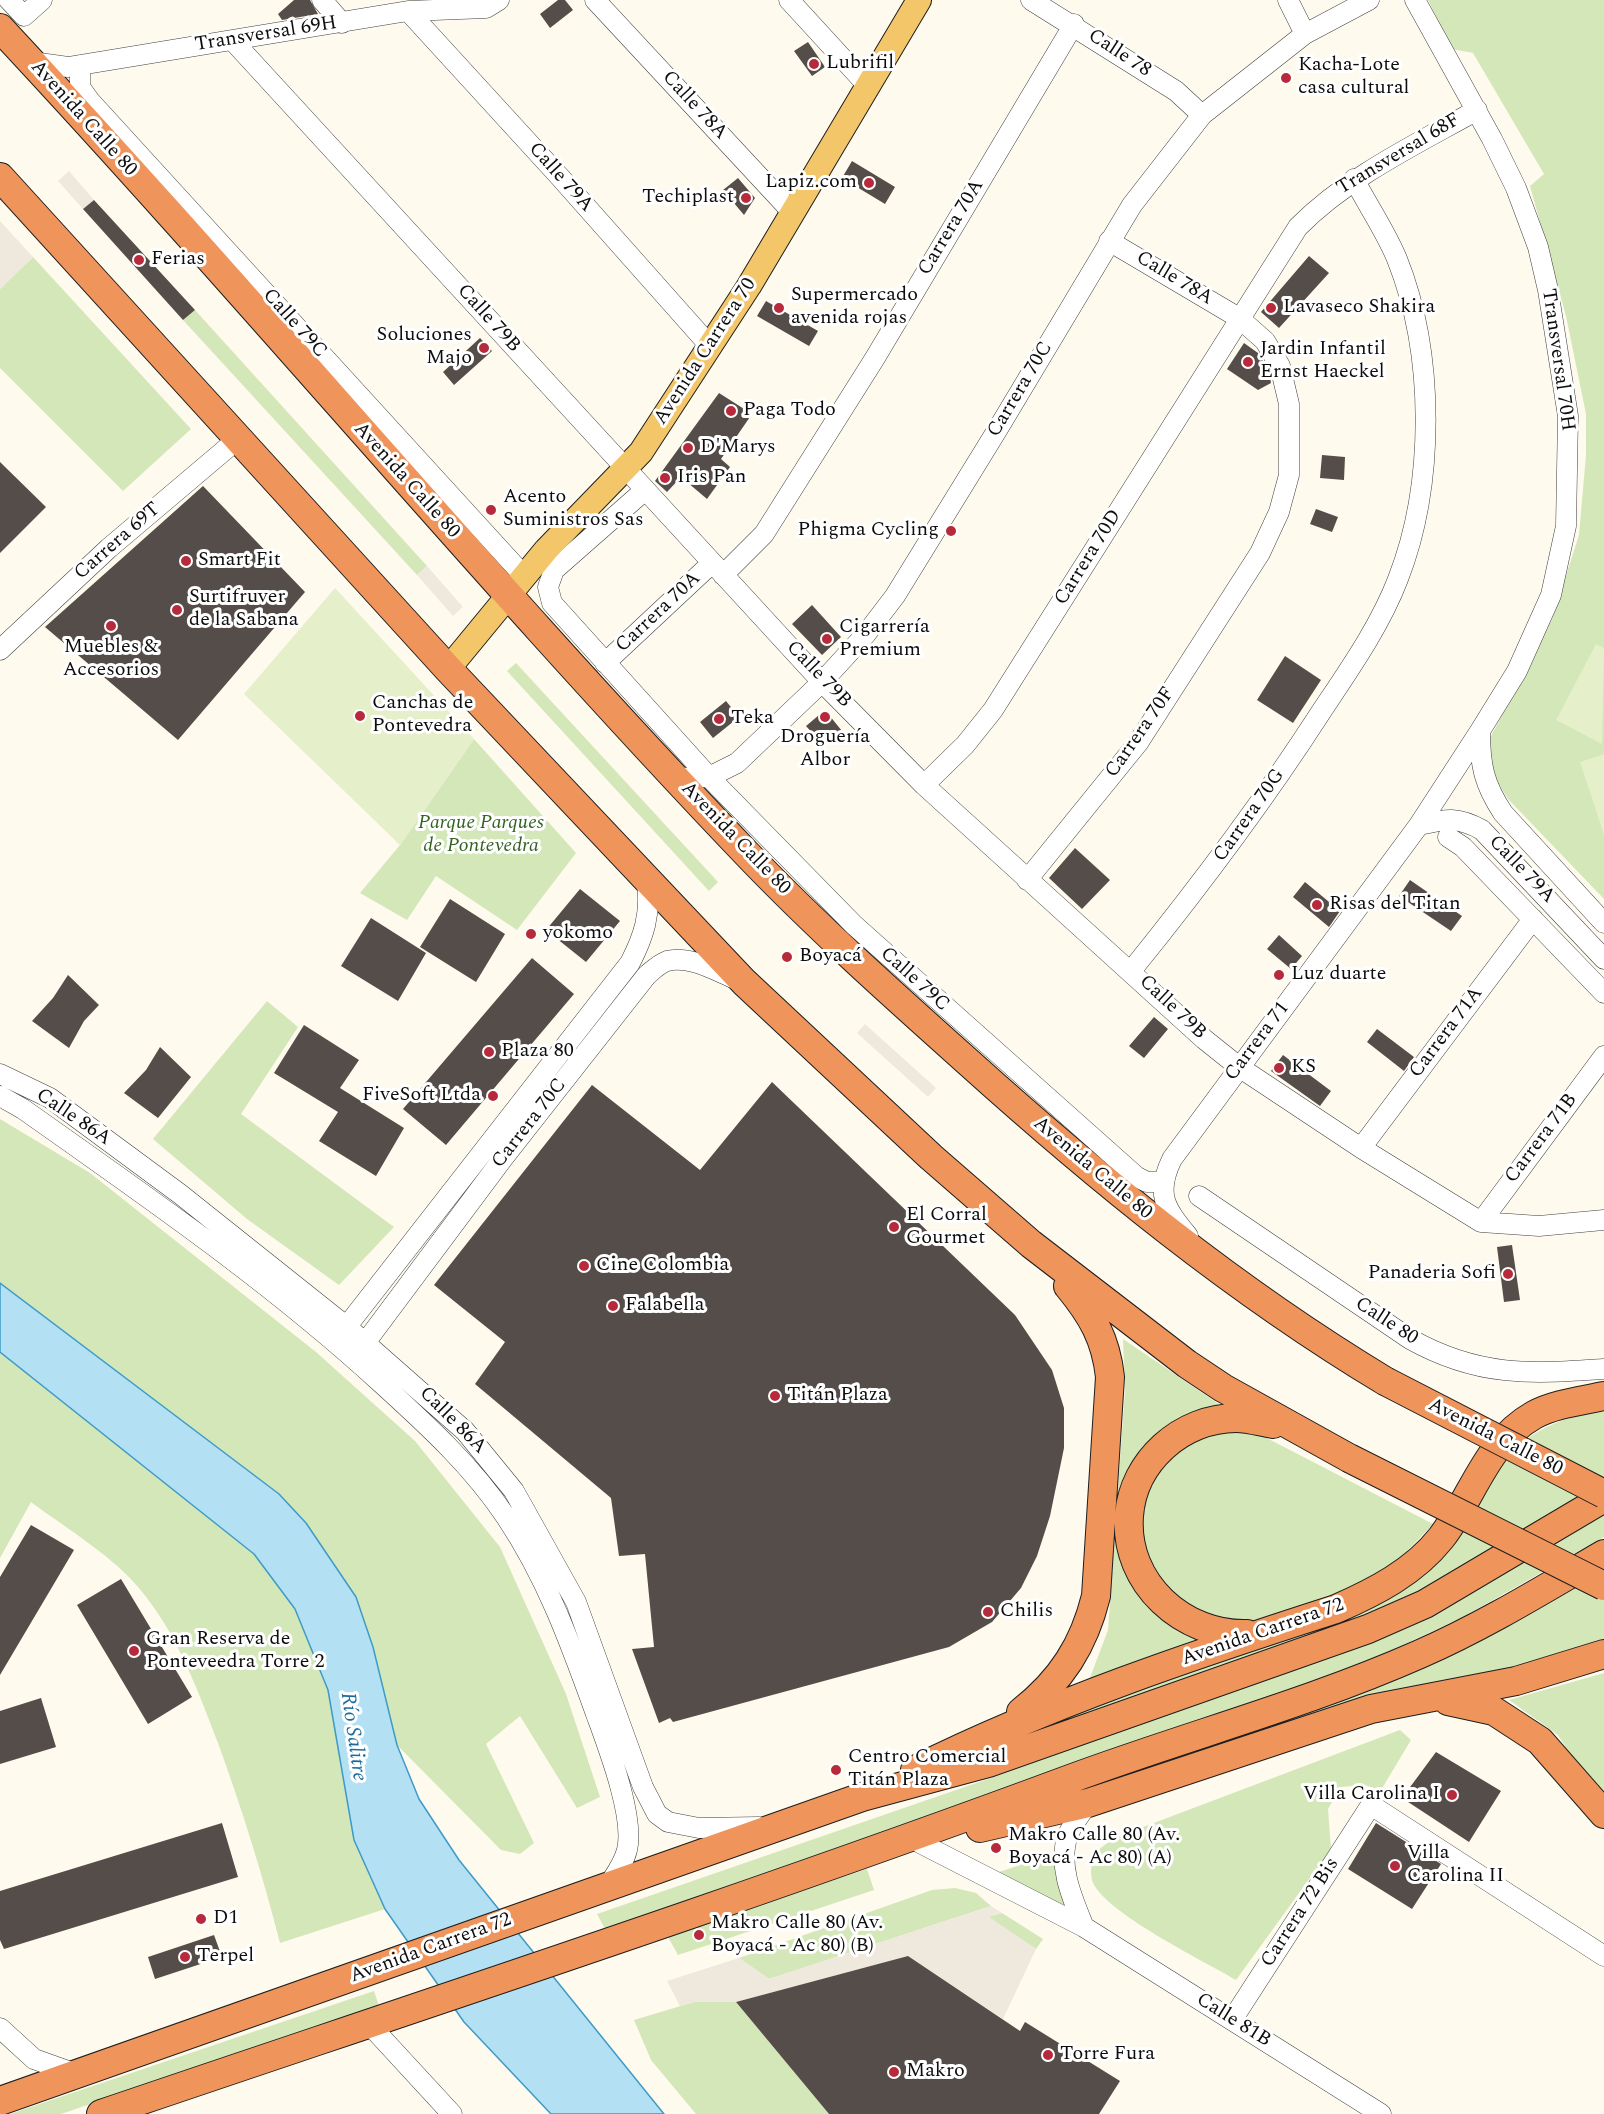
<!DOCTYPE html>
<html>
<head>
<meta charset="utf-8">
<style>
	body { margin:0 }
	canvas { display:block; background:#fefaed }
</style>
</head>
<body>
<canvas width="1604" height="2114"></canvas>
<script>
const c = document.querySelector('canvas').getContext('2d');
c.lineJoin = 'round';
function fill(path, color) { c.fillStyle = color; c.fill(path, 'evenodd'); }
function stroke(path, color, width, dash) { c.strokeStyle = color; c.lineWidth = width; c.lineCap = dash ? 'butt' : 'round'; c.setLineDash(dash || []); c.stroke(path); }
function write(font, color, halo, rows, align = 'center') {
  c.font = font + ' Spectral,serif'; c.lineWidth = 6; c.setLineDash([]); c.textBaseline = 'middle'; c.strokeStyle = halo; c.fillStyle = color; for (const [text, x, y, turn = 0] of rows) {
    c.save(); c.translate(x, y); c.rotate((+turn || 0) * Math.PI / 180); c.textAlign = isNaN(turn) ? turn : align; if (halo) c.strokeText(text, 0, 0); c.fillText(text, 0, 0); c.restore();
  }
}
fill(new Path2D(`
	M1428,0H1604V899L1508,799L1489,768L1488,742L1552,619L1579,535L1586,455V414L1566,316L1530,186L1544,174L1473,53L1452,49Z
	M33,257L191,429L123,491L0,368V289Z
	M195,310L427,566L417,575L183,320Z
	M516,663L718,882L709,891L507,671Z
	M474,739L576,853L517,930L436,876L407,920L360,893L400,845Z
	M267,1001L298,1027L241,1114L394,1227L339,1285L247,1219L153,1139Z
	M0,1119L90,1173L316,1352L415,1441L500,1547L566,1694L600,1797L577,1808L520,1716L486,1744L534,1843L520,1854L501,1850L397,1745L373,1648L356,1597L306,1523L279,1494L0,1283Z
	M1123,1339L1223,1407L1186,1415L1164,1427L1137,1456L1123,1478L1121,1514L1124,1555L1206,1641L1088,1683L1108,1630L1125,1390Z
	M0,1352L254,1554L295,1609L328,1690L354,1840L385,1909L280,1943C263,1876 242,1809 218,1743C198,1691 179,1638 143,1593C114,1556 68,1530 31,1502L0,1558Z
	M1604,1410V1482L1408,1600L978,1751L1421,1577C1475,1541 1482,1473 1527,1439C1550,1422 1576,1415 1604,1410Z
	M1212,1428L1257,1433L1433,1524L1386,1573L1279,1617L1250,1625L1222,1624L1185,1607L1156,1580L1138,1520L1161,1456Z
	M1604,1512V1537L1463,1617L1351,1669L1117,1754L605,1929L597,1914L1011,1771L1379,1639Z
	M1604,1571V1642L1515,1671L1407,1687L1352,1703L1137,1774L1391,1680L1551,1601Z
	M1604,1673V1799L1584,1776L1558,1735L1509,1700Z
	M1400,1730L1411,1740L1381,1790L1364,1785L1341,1787L1328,1809L1331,1849L1236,1980C1206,1962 1101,1911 1092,1880C1090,1871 1092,1862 1094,1853L1114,1838Z
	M1060,1852L1073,1913L996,1873Z
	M867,1869L874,1890L678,1955L667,1935Z
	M955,1888L976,1893L991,1906L769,1979L739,1958L932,1890Z
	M1002,1913L1043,1939L1036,1949L988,1917Z
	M374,1991L379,2006L61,2114H10Z
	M694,2002H736L829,2114H696L651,2060L634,2020Z`), '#d4e7b9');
fill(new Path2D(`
	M335,588L474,739L400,845L244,694Z
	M1596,644L1604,648L1602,744L1556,720Z
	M1604,754V835L1580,762Z`), '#e5efca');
fill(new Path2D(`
	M69,171L94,200L83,209L58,181Z
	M0,221L33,257L0,289Z
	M427,566L463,607L453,616L417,575Z
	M865,1024L936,1088L928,1097L857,1033Z
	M991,1906L1002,1913L989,1917L1036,1949L1003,2019L908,1956L736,2002H694L680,2006L667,1981L739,1958L769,1979Z`), '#eee8dd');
const water = new Path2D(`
	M0,1283L279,1494L306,1523L356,1597L373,1647L397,1745L419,1799L459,1860L664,2114H551L464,2022L385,1909L354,1840L328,1690L295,1609L254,1554L0,1352Z`);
fill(water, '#b4e0f4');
stroke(water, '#3e9bc8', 1.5);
fill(new Path2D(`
	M294,0H310L318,14L282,20L278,14Z
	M558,0H565L573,10L550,28L540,14Z
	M808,42L825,67L812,76L794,51Z
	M852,161L895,187L885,204L842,178Z
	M738,178L755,198L744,215L723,190Z
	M94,200L195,310L183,320L83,209Z
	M1309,256L1329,273L1279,328L1261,312Z
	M766,301L818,331L809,346L757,316Z
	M480,338L492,351L454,385L443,372Z
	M1244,343L1258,353L1269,371L1271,383L1258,390L1227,369Z
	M719,393L752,414L721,459L730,467L707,499L681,477L667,492L655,481Z
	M1322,455L1345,457L1344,480L1320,478Z
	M0,462L46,507L0,553Z
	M203,486L305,592L178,740L45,627Z
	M1316,509L1338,517L1332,532L1310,524Z
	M812,605L841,637L822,655L792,624Z
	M1285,656L1321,680L1293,723L1257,700Z
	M726,701L739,717L713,738L700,722Z
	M825,710L842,731L824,746L806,726Z
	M1075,848L1110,880L1082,909L1049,878Z
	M1410,880L1462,916L1451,931L1399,896Z
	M1305,882L1340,911L1329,927L1293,897Z
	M580,889L620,921L586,962L546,930Z
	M450,899L505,934L476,982L420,947Z
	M371,918L426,953L398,1001L341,966Z
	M1279,935L1302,956L1291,969L1267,949Z
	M532,958L574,994L446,1145L403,1109Z
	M68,975L99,1005L84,1021L69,1048L32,1021L53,998Z
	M1154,1017L1168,1029L1144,1058L1129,1046Z
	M304,1025L359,1060L340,1088L404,1128L376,1176L319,1141L338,1112L274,1073Z
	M1377,1029L1414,1057L1404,1071L1367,1042Z
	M160,1047L191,1077L158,1118L124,1093L146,1070Z
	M1283,1055L1331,1091L1320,1106L1271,1071Z
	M772,1082L1015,1315L1052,1370L1064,1408V1448L1050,1516L1037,1556L1021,1588L992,1622L949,1647L673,1722L670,1718L659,1723L632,1649L654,1647L645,1554L619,1556L611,1498L475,1384L505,1342L434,1285L592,1085L700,1170Z
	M1512,1245L1520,1300L1504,1302L1497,1247Z
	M31,1525L74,1550L0,1675V1577Z
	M121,1579L192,1697L148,1724L77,1605Z
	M41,1698L56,1747L0,1764V1711Z
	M1436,1752L1501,1791L1469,1842L1402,1798Z
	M222,1823L238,1877L4,1949L0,1940V1891Z
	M1376,1823L1441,1864L1412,1909L1348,1869Z
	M214,1935L222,1957L155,1979L148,1957Z
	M908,1956L1020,2031L1025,2022L1120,2081L1099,2114H829L736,2002Z`), '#554d4a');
const minor = new Path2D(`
	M9,0L24,16L42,0
	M322,0L342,23
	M595,0L793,213
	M789,0L867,85
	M1031,0L1176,91L1202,115
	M1288,0L1305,34
	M408,11L559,176L710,346
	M233,41L822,682L924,785L1204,1039L1239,1067L1361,1148L1481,1222L1539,1226L1604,1220
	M32,62L68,67L408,11L486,8L499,0
	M80,65V87L90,101L525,577
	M645,490L554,570L548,587L552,603L709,777L854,925L1137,1177L1147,1182H1163
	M723,575L764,534L875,358L1074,24
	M0,650L109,548L239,438
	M605,663L712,563
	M1480,731C1480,766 1484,784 1503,813L1604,923
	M678,778L709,777L737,763L822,682L866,634L895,596L996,432L1132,205L1202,115L1305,34L1369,0
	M924,785L965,745L993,710L1298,227C1349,176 1415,145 1477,110
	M1419,825C1446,819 1457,816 1482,830L1604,959
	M1448,837L1463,847L1604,993
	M1027,880L1138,743L1260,553L1279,512L1289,475V404L1280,366L1265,341L1239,318L1109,241
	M1131,971C1199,887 1263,802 1321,712C1349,670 1380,626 1398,579C1435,484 1435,354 1397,259C1386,232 1368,206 1354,179
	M0,1074L50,1098L180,1194L347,1327L465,1431L514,1491L576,1602L643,1787L657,1814L668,1822L699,1828L759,1827
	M0,1096L23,1109C146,1196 271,1282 382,1384C427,1425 472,1466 506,1517C547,1578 571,1645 596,1714C608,1747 635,1817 627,1850C624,1863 615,1875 608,1886
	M1361,1148L1533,919
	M1199,1196L1410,1339C1478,1377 1529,1374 1604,1369
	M1481,1222L1604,1056
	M1188,1236C1165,1208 1155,1194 1172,1159L1419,825L1480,731L1517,671L1551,595L1566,526L1568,416L1548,290L1538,247L1516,188L1492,139L1415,0
	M340,1335L630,963C644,936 651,914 647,883
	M359,1351L504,1157L647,975C653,970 659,964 667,961C689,955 716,971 736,979
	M920,1843L1084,1927L1381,2114
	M1084,1927C1073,1900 1057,1865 1068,1835C1072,1824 1082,1813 1088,1803
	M1232,2020L1371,1805L1604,1956
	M369,2024L452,2114
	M0,2028L34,2059L76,2074`);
const major = new Path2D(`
	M448,669L546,550L641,452L749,286L919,0`);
const highway = new Path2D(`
	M0,28C253,299 490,585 747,854C817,927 892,994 967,1061C1098,1179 1234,1290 1385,1381
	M0,177L448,669L744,982L931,1157L1031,1244L1187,1364L1223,1388L1349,1458
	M1247,1634C1184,1636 1124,1584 1129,1516C1133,1461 1182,1418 1236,1418C1248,1418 1261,1422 1273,1424
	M1448,1701L1494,1711L1540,1741L1604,1814
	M1021,1712C1061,1681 1084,1645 1096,1596L1110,1377C1106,1339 1092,1315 1068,1286
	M915,1770C1050,1703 1193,1655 1336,1609C1375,1592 1414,1572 1441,1538C1473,1497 1486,1442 1534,1415C1554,1404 1581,1401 1604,1396
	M980,1828L1088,1803L1371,1709L1516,1681L1604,1654
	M0,2101L862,1797L988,1763L1368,1629L1425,1604L1604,1498
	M101,2114C425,2004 749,1898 1070,1779C1186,1736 1307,1704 1420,1654C1484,1626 1544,1589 1604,1554`);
stroke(minor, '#404040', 21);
stroke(major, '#1e1e1e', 26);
stroke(highway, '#1e1e1e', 30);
stroke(minor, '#fff', 20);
stroke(major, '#f3c769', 24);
stroke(highway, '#ef945b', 28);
const highwayBridge = new Path2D(`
	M1385,1381L1604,1494
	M1349,1458L1604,1586`);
stroke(highwayBridge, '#1e1e1e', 30, []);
stroke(highwayBridge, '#ef945b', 28);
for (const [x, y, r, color] of [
	[814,64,6,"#b72a3b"],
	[1286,78,6,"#b72a3b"],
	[869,183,6,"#b72a3b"],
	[746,198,6,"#b72a3b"],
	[139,260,6,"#b72a3b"],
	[779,308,6,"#b72a3b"],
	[1271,308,6,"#b72a3b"],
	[484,348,6,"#b72a3b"],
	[1248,362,6,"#b72a3b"],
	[731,411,6,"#b72a3b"],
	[688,448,6,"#b72a3b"],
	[665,478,6,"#b72a3b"],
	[491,510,6,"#b72a3b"],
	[951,531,6,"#b72a3b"],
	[186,561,6,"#b72a3b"],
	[177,610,6,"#b72a3b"],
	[111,626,6,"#b72a3b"],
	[827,639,6,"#b72a3b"],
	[360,716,6,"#b72a3b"],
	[825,717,6,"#b72a3b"],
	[719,719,6,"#b72a3b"],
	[1317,905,6,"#b72a3b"],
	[531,934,6,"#b72a3b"],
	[787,957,6,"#b72a3b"],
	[1279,975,6,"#b72a3b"],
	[489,1052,6,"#b72a3b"],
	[1279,1068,6,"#b72a3b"],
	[493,1096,6,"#b72a3b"],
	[894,1227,6,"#b72a3b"],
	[584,1266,6,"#b72a3b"],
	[1508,1274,6,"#b72a3b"],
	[613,1306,6,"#b72a3b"],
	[775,1396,6,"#b72a3b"],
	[988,1612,6,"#b72a3b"],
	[134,1651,6,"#b72a3b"],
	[836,1770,6,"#b72a3b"],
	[1452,1795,6,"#b72a3b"],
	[996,1848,6,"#b72a3b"],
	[1395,1866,6,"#b72a3b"],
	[201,1919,6,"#b72a3b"],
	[699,1935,6,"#b72a3b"],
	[185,1957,6,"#b72a3b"],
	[1048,2055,6,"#b72a3b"],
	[894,2072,6,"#b72a3b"]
]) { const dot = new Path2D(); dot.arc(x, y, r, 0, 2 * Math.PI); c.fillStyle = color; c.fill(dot); stroke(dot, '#fff', 2); }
write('20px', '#0d0d0d', '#fff', [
	["Transversal 69H",266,35,-9],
	["Calle 78",1119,54,33],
	["Calle 78A",694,106,47],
	["Avenida Calle 80",83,119,48],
	["Transversal 68F",1399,155,-31],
	["Calle 79A",560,178,48],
	["Carrera 70A",952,228,-59],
	["Calle 78A",1174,279,31],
	["Calle 79B",488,319,48],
	["Calle 79C",294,324,48],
	["Avenida Carrera 70",706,352,-57],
	["Transversal 70H",1557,360,82],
	["Carrera 70C",1021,390,-59],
	["Avenida Calle 80",406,481,48],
	["Carrera 69T",118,542,-41],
	["Carrera 70D",1089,558,-58],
	["Carrera 70A",659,613,-43],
	["Calle 79B",818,675,46],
	["Carrera 70F",1141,733,-55],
	["Carrera 70G",1250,816,-55],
	["Avenida Calle 80",735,839,46],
	["Calle 79A",1521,870,46],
	["Calle 79C",914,980,42],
	["Calle 79B",1172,1008,43],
	["Carrera 71A",1447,1033,-53],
	["Carrera 71",1258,1042,-53],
	["Calle 86A",73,1118,34],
	["Carrera 70C",530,1124,-52],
	["Carrera 71B",1542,1139,-53],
	["Avenida Calle 80",1092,1169,40],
	["Calle 80",1386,1322,33],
	["Calle 86A",452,1421,45],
	["Avenida Calle 80",1495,1438,27],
	["Avenida Carrera 72",1263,1633,-19],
	["Carrera 72 Bis",1301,1913,-57],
	["Avenida Carrera 72",431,1949,-20],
	["Calle 81B",1233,2021,32]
]);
write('20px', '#0d0d0d', '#fff', [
	["Lubrifil",826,64],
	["Kacha-Lote",1298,66],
	["casa cultural",1298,89],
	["Lapiz.com",857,183,"right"],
	["Techiplast",734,198,"right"],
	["Ferias",151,260],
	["Supermercado",791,296],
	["avenida rojas",791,319],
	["Lavaseco Shakira",1283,308],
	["Soluciones",472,336,"right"],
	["Majo",472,359,"right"],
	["Jardin Infantil",1260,350],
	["Ernst Haeckel",1260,373],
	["Paga Todo",743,411],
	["D'Marys",700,448],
	["Iris Pan",677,478],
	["Acento",503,498],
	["Suministros Sas",503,521],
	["Phigma Cycling",939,531,"right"],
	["Smart Fit",198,561],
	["Surtifruver",189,598],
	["de la Sabana",189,621],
	["Cigarrería",839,628],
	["Premium",839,651],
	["Muebles &",111,648,"center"],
	["Accesorios",111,671,"center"],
	["Canchas de",372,704],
	["Pontevedra",372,727],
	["Teka",731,719],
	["Droguería",825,738,"center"],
	["Albor",825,761,"center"],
	["Risas del Titan",1329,905],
	["yokomo",543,934],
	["Boyacá",799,957],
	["Luz duarte",1291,975],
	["Plaza 80",501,1052],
	["KS",1291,1068],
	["FiveSoft Ltda",481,1096,"right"],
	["El Corral",906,1216],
	["Gourmet",906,1239],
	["Cine Colombia",596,1266],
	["Panaderia Sofi",1496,1274,"right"],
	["Falabella",625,1306],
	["Titán Plaza",787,1396],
	["Chilis",1000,1612],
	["Gran Reserva de",146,1640],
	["Ponteveedra Torre 2",146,1663],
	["Centro Comercial",848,1758],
	["Titán Plaza",848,1781],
	["Villa Carolina I",1440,1795,"right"],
	["Makro Calle 80 (Av.",1008,1836],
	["Boyacá - Ac 80) (A)",1008,1859],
	["Villa",1407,1854],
	["Carolina II",1407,1877],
	["D1",213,1919],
	["Makro Calle 80 (Av.",711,1924],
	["Boyacá - Ac 80) (B)",711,1947],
	["Terpel",197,1957],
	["Torre Fura",1060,2055],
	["Makro",906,2072]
], 'left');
write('italic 20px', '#326220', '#fff', [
	["Parque Parques",481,824],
	["de Pontevedra",481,847]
]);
write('italic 21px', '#1b6b9a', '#fff', [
	["Río Salitre",352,1737,82]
]);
</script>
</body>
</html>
